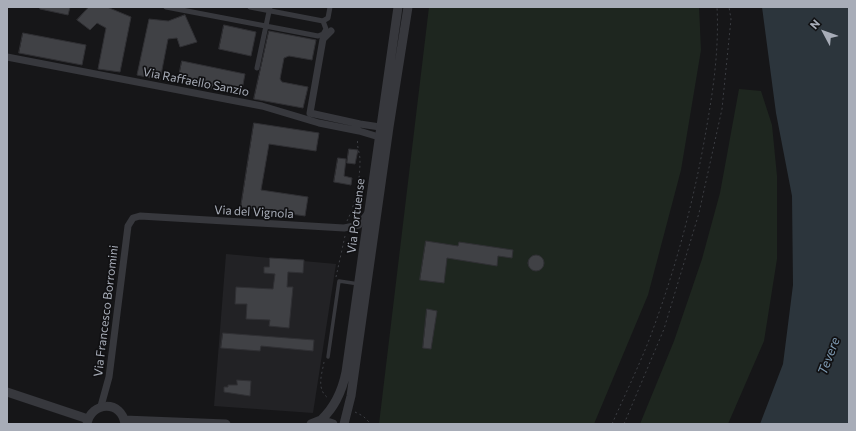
<!DOCTYPE html>
<html>
<head>
<meta charset="utf-8">
<style>
	body { margin:0 }
	#map { position:relative; width:856px; height:431px; overflow:hidden; background:#161618; font-family:Commissioner,sans-serif }
	canvas { display:block }
	.frame { position:absolute; inset:0; border:8px solid #a8adb8; pointer-events:none }
	.north { position:absolute; left:804px; top:12px; width:40px; height:40px; -webkit-text-stroke:3px #111113; paint-order:stroke; rotate:311deg; font-size:11px; font-weight:700; line-height:16px; text-align:center; color:#a8adb8 }
	.north::after { content:''; display:block; margin:auto; width:14px; height:18px; background:#a8adb8; clip-path:polygon(50% 0,100% 100%,50% 72%,0 100%) }
</style>
</head>
<body>
<div id="map">
<canvas width="856" height="431"></canvas>
<div class="frame"></div>
<div class="north">N</div>
</div>
<script>
const c = document.querySelector('canvas').getContext('2d');
c.lineJoin = 'round';
function fill(path, color) { c.fillStyle = color; c.fill(path, 'evenodd'); }
function stroke(path, color, width, dash) { c.strokeStyle = color; c.lineWidth = width; c.lineCap = dash ? 'butt' : 'round'; c.setLineDash(dash || []); c.stroke(path); }
function write(font, color, halo, rows, align = 'center') {
  c.font = font + ' Commissioner,sans-serif'; c.lineWidth = 3.5; c.setLineDash([]); c.textBaseline = 'middle'; c.strokeStyle = halo; c.fillStyle = color; for (const [text, x, y, turn = 0] of rows) {
    c.save(); c.translate(x, y); c.rotate((+turn || 0) * Math.PI / 180); c.textAlign = isNaN(turn) ? turn : align; if (halo) c.strokeText(text, 0, 0); c.fillText(text, 0, 0); c.restore();
  }
}
fill(new Path2D(`
	M226,254L336,264L313,413L214,406Z`), '#222225');
fill(new Path2D(`
	M429,7H699L701,50L681,170L648,295L594,424H379Z
	M739,89L761,91L772,125L777,176V259L764,341L728,424H640L674,341L702,259L720,193Z`), '#1e261f');
fill(new Path2D(`
	M762,7H849V424H760L783,364L793,285L792,196L776,113Z`), '#2c353c');
const building = new Path2D(`
	M40,7H70L68,15L40,9Z
	M89,7H107L131,17L120,72L98,69L106,28L97,23L90,30L77,20Z
	M185,15L197,42L180,47L177,38L168,39L160,80L137,75L149,19L168,21Z
	M224,25L256,32L251,56L219,49Z
	M269,31L316,40L312,60L289,56L284,58L280,79L282,82L308,87L303,108L254,99Z
	M23,33L86,45L82,65L19,53Z
	M182,61L245,74L241,95L178,81Z
	M254,123L319,133L316,151L269,144L261,190L308,197L305,216L241,207Z
	M349,149L358,150L355,164L347,163Z
	M338,158L346,159L344,176L352,178L351,185L334,182Z
	M426,241L458,246L459,242L513,250L512,258L498,256L497,266L447,258L444,283L420,280Z
	M528 263a8 8 0 1 1 16 0a8 8 0 1 1-16 0Z
	M270,258L304,260L303,273L288,272L287,287H293L289,328L269,326L270,320L246,319L247,304H235L236,287L273,289L275,274L264,273V267H269Z
	M427,309L437,311L431,349L423,348Z
	M223,333L314,340L313,351L261,346L260,351L221,348Z
	M237,380L251,381L250,396L224,392V387H228V385H237Z`);
fill(building, '#404145');
stroke(building, '#303034', 1);
stroke(new Path2D(`
	M347,221C356,203 360,180 360,160C360,153 356,145 358,139
	M336,277L345,236
	M324,362C322,374 316,389 328,398
	M355,412L363,416L371,424
	M612,424C627,390 644,356 656,321C679,257 696,191 707,125C714,85 719,47 717,7
	M624,424L664,329L699,213L722,109L731,19L729,7`), '#3d3f44', 1, [2, 3]);
stroke(new Path2D(`
	M328,357L339,281L359,284`), '#37383d', 3.5);
stroke(new Path2D(`
	M166,7L318,36L323,34L326,29L323,21
	M250,7L323,21
	M323,21L328,18L330,7
	M257,68L270,7`), '#37383d', 5);
stroke(new Path2D(`
	M331,31L323,39L310,113L360,124L380,127
	M7,57L262,106L319,123L359,131L379,137
	M101,406L109,377L128,226L133,218L140,216L344,228L359,225L367,214`), '#37383d', 7);
stroke(new Path2D(`
	M7,392L88,419
	M124,420L226,424
	M321,420C335,407 342,392 346,372L398,7
	M87,424C91,401 122,400 125,424
	M311,424L321,420L333,424
	M344,424L351,396L389,127L408,7`), '#37383d', 9);
write('12px', '#a8adb8', '#111113', [
	["Via Raffaello Sanzio",196,82,11],
	["Via del Vignola",254,212,3],
	["Via Portuense",356,216,-83],
	["Via Francesco Borromini",106,311,-83]
]);
write('italic 13px', '#7f9bb3', '#111113', [
	["Tevere",829,356,-69]
]);
</script>
</body>
</html>
